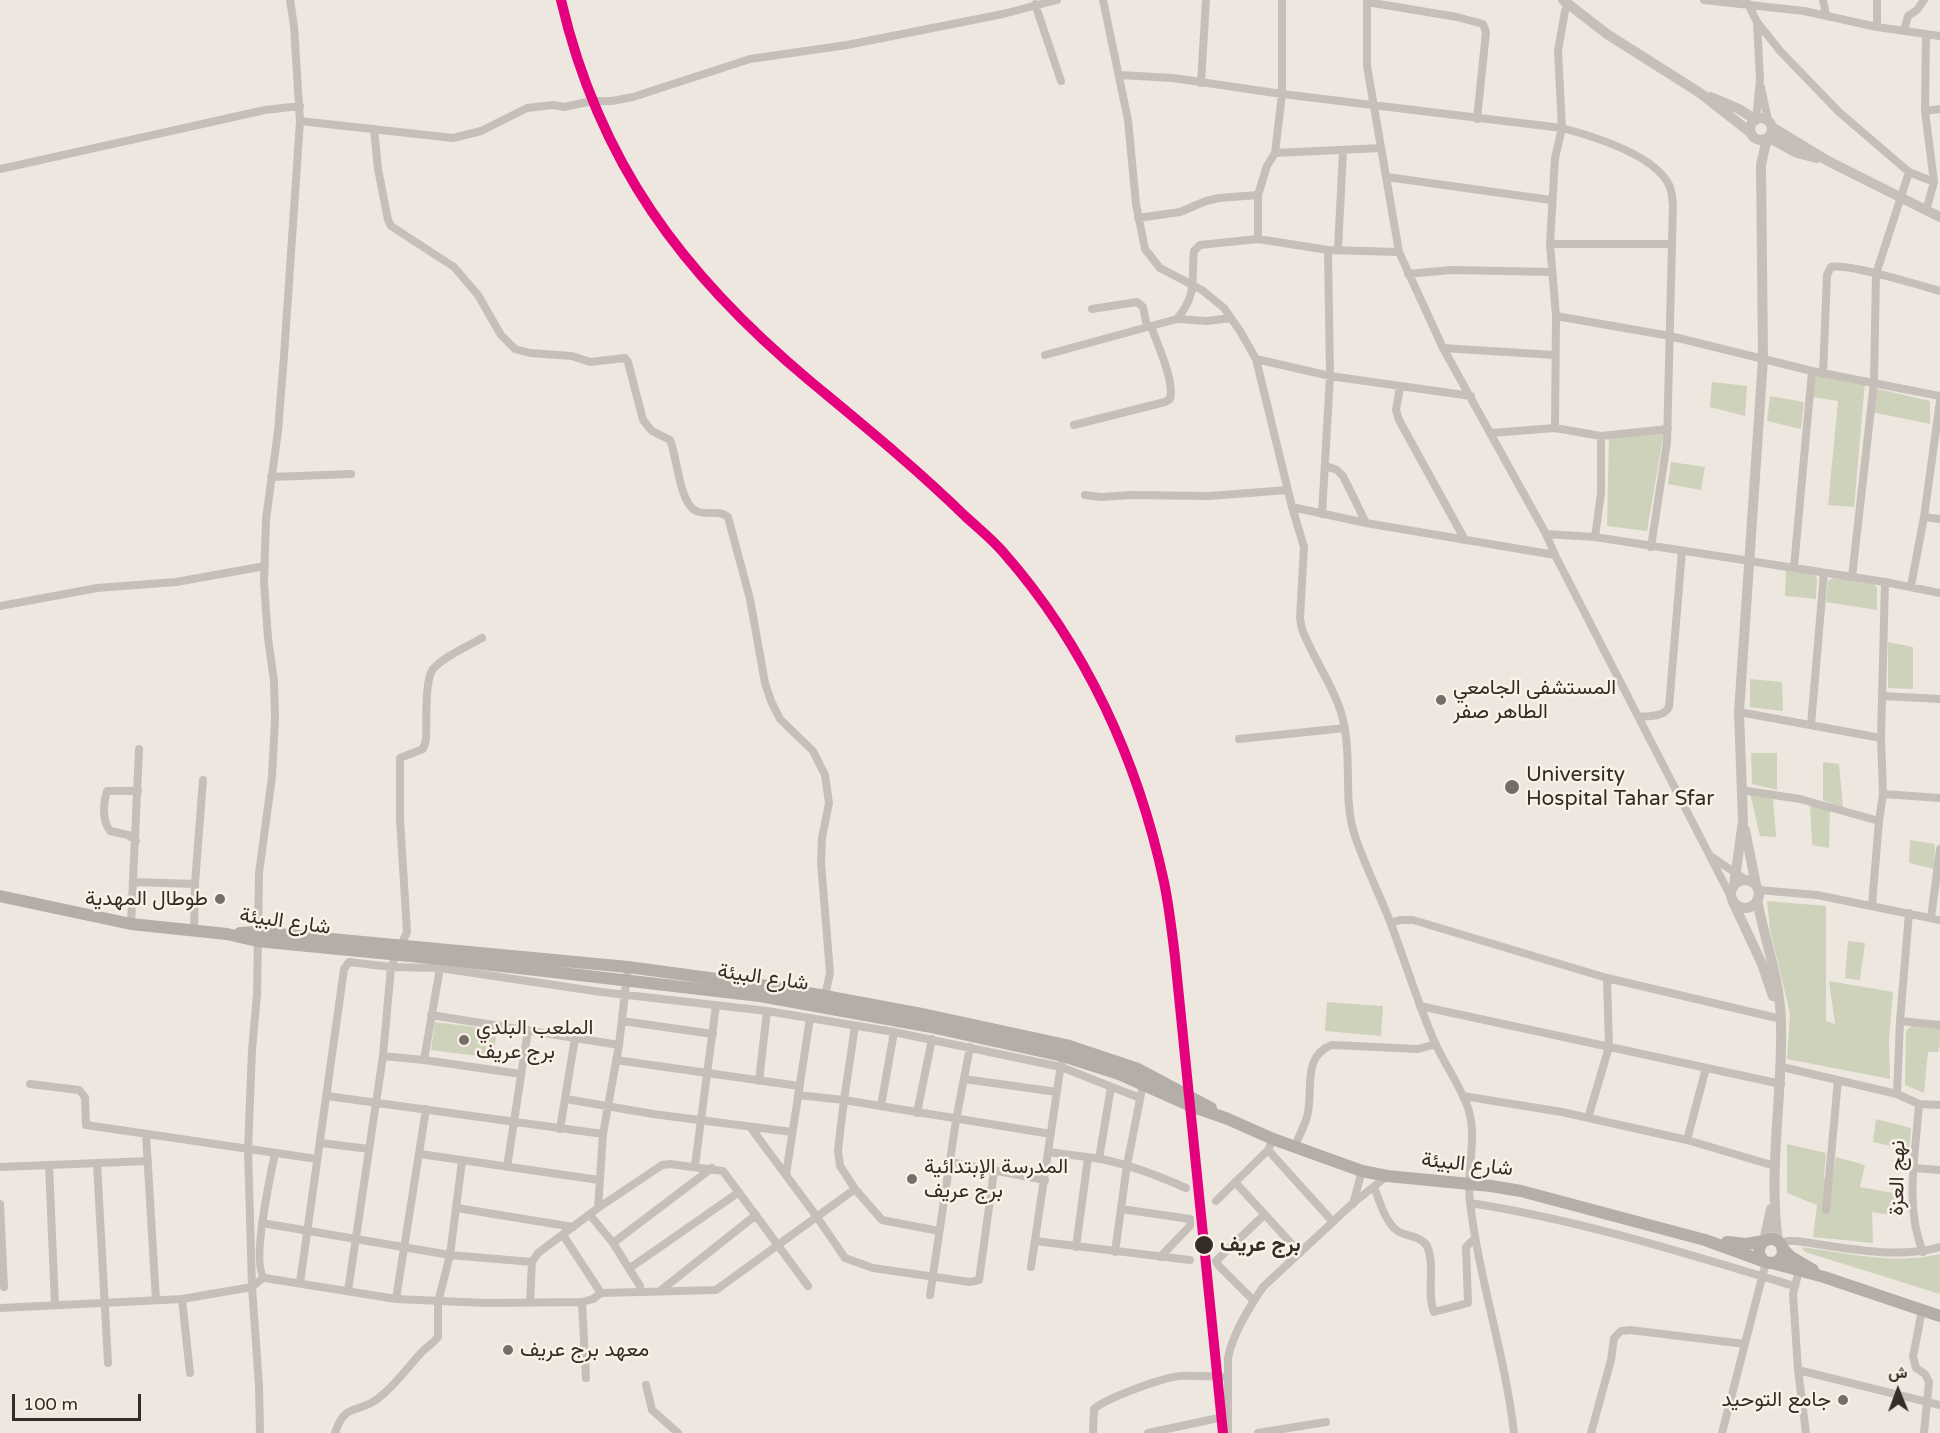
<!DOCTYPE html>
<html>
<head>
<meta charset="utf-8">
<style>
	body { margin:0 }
	#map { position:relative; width:1940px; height:1433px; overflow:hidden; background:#ede7e0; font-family:"Varela Round",Vazirmatn,sans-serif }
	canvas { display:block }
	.north { position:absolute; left:1868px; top:1361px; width:60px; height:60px; -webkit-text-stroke:4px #faf1e7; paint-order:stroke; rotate:359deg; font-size:16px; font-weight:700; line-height:24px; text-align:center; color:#362c27 }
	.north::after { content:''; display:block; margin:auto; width:21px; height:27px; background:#362c27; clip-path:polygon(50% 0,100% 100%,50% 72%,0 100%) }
	.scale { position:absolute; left:12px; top:1394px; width:129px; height:27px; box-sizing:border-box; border:3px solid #362c27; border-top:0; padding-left:8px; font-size:18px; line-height:21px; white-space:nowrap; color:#362c27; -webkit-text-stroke:4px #faf1e7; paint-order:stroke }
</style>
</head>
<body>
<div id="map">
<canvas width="1940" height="1433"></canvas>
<div class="north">ش</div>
<div class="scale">100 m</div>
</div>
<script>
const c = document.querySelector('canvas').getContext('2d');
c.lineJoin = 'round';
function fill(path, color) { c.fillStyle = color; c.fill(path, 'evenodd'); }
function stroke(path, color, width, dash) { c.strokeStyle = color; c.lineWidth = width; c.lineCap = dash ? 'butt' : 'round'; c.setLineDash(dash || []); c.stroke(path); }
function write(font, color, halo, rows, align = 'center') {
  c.font = font + ' "Varela Round",Vazirmatn,sans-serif'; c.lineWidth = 5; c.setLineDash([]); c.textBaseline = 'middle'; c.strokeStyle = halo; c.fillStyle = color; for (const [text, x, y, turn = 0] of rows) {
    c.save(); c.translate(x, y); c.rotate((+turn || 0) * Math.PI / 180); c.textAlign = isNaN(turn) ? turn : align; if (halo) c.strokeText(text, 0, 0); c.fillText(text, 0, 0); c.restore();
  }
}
fill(new Path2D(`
	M1817,374L1865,382L1854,507L1828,505L1838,401L1812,397L1814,376Z
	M1712,382L1747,386L1745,416L1710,407Z
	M1874,388L1930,401V424L1872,412Z
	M1770,396L1804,402L1801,429L1767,421Z
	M1664,432L1647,531L1607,526L1609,436Z
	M1671,462L1705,467L1701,490L1668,484Z
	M1786,570L1813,573L1817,578L1816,599L1785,596Z
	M1833,578L1874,583L1877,588V610L1826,602L1828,581Z
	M1888,642L1913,647V689L1888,688Z
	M1750,679L1782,682L1783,711L1750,707Z
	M1751,753H1777V790L1752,784Z
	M1823,762L1839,764L1843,808L1823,800Z
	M1750,793L1773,797L1776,837L1760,836Z
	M1810,804L1830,810L1829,848L1812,845Z
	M1910,840L1935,844L1934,869L1909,863Z
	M1767,901L1826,906V1021L1835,1024L1829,981L1893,992L1889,1040L1890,1079L1787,1059L1790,1013L1770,930Z
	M1848,941L1865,943L1860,980L1845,978Z
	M1327,1002L1383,1006L1381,1036L1325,1031Z
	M435,1022L497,1030L493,1058L431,1050Z
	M1912,1025L1940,1028V1045L1938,1052H1928L1924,1093L1905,1085L1906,1031Z
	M1876,1119L1911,1128L1909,1150L1873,1142Z
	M1787,1144L1826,1153L1824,1178L1832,1180L1836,1157L1865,1165L1860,1187L1904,1195L1903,1217L1872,1212L1873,1243L1813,1237L1817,1205L1787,1193Z
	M1801,1247C1846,1253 1895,1265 1940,1254V1294L1805,1252Z`), '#ced2ba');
stroke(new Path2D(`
	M1103,0L1128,120L1136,204L1145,249L1160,268L1202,290L1224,308L1240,331L1256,359L1292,507L1304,547L1300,618L1302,629C1314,661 1337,690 1344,724C1352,761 1343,802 1355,836C1365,866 1380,895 1391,924C1406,964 1418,1004 1435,1043C1445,1065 1460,1085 1468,1108C1478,1138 1466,1171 1470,1202C1479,1280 1505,1354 1514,1433
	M1367,0V66L1399,252L1443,348L1546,534L1555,555L1731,897
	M1704,0L1804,11L1877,27L1940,36
	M1746,0L1757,22L1760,80L1756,120
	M1823,0L1826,15
	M1367,2L1457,17L1483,24L1486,32L1477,119
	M1035,4L1061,81
	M1757,22L1781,52L1839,112L1909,172L1934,182
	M1877,27V0
	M1904,30L1908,16L1917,10L1924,0
	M1926,34L1925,111L1934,182L1926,211
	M1120,75L1173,78L1282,94L1562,128C1592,136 1654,154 1669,185C1672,191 1672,198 1673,204L1667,442L1651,547
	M1201,83L1206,0
	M1761,87L1768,120
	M1925,111L1940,109
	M300,121L453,138L481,131L527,108L553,105L564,107L592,101H612L633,97L750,59L847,45L1003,14L1057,0
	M374,129L378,169L388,220L391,226L454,267L478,295L501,335L515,349L530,353L572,356L590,362L625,358L628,362L643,420L652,431L670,440C677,455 679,503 696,511C707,516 719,509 728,517L750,599L765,683L771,701L780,719L813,751L825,775L829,803L822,838L821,862L830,973L825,996
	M1275,153L1381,148
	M0,169L265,110L300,106
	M1387,177L1551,200
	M1138,218L1180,212L1206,201L1219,198L1258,195
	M1258,239V195L1267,166L1275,153L1282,94V0
	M1550,244H1672
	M1338,249L1343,151
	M1408,274L1451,270L1552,272
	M1092,309L1137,302L1143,307L1147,327
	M1556,316L1670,336L1812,371L1940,396
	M1177,319L1207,321L1231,318
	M1443,348L1554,355
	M1045,355L1177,319C1198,293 1191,281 1194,251L1200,245L1258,239L1328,250L1399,252
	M1256,359L1330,376L1471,396
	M1823,374L1827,275L1831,267C1848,263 1919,285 1940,291
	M1400,387L1396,410L1399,420L1465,540
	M1074,425L1165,402L1170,399C1175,381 1157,344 1151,326
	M1555,428L1556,316L1550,244L1555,158L1562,128L1558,51L1565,11L1568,4
	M1491,433L1555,428L1601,436L1668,429
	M1326,466L1337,470L1343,476L1366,523
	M271,477L351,474
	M1085,495L1101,497L1131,495L1209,496L1288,490
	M1292,507L1366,523L1555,555
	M1322,514L1330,376L1328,250
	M1924,517L1940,519
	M1546,534L1595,537L1885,582L1940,593
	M1595,537L1601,493V436
	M1794,567L1812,371
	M1852,577L1874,382L1876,274L1909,172
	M1911,586L1924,517L1940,401
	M0,606L97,588L176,582L265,566
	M1882,696L1940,699
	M1739,712L1881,738
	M1639,717C1649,716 1664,717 1669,707L1682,551
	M1811,725L1824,573
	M1239,739L1345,728
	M1741,790L1800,799L1879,821
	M1883,794L1940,798
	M136,841L128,835L110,831C102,820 103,803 107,791H138
	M1712,857L1746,880
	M133,882L195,884
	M1758,890L1817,895L1940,920
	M1872,905L1879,821L1883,794L1881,738L1885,582
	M1931,918L1940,849
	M1391,923L1400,920H1413L1607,978L1781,1019
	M131,924L139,749
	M194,930L195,884L203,780
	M1420,1006L1781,1084
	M431,1015L619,1045
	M622,1021L713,1034
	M1900,1021L1940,1025
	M855,1026L844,1100L838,1150L840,1166L855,1189L882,1220L939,1231
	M383,1056L424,1060L521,1074
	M424,1060L440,968
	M616,1060L799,1086
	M1782,1067L1897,1094L1919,1104L1940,1105
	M964,1079L1057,1092
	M759,1081L767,1011
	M30,1084L79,1090L85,1097L86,1125L317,1159
	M1897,1094L1900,1021L1909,913
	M798,1095L844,1100L1051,1134
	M327,1096L603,1134
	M1463,1096L1562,1112L1687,1140L1775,1166
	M566,1099L653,1114L792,1132
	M1919,1104C1916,1151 1904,1207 1923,1252
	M881,1106L894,1032
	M917,1113L932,1039
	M1588,1118L1609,1047L1607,978
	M751,1128L817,1217L845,1258L873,1268L970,1282L979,1280L994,1171
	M560,1129L575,1038
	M146,1134L156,1300
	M1273,1139L1268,1150L1333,1222
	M1687,1140L1706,1068
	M321,1143L369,1149
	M1294,1148C1298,1138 1304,1127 1307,1117C1314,1092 1301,1056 1332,1045L1418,1049L1436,1044
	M1049,1152C1066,1155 1084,1156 1101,1159C1131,1165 1159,1176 1186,1188
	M275,1153C271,1173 250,1267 265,1278L396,1299L486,1303L582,1302L593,1299L601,1293L563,1235
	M420,1154L599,1180
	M1099,1159L1111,1087
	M950,1162L1045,1180
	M97,1163L108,1363
	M49,1165L55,1305
	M695,1166L716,1005
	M0,1167L148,1161
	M507,1167L528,1030
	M1914,1168L1940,1170
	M786,1175L810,1018
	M1235,1182L1300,1253
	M1374,1187C1379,1199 1384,1219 1395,1229C1403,1237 1421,1235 1427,1246C1436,1267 1426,1293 1434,1312L1468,1303L1466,1247L1475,1238
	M1216,1201L1268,1150
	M1470,1203C1580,1220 1688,1254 1794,1286
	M0,1204L4,1287
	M1353,1204L1362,1171
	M457,1208L573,1227
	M598,1208L603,1134L619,1045L628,967
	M1121,1209L1190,1219V1226L1160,1257
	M1826,1210L1838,1080
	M590,1215L613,1243L640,1286V1292L601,1293
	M262,1223L450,1255L532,1262
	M1035,1241L1190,1260
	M613,1243L712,1168
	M1781,1246L1787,1241H1796C1842,1247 1894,1260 1940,1247
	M1076,1247L1088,1158
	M1115,1252L1127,1165L1143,1084
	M1031,1267L1061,1064
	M630,1268L739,1192
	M1799,1270L1793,1294L1798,1370L1806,1433
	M300,1283L344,969L349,962L391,967L440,968L601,992L767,1011L894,1032L1061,1067L1140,1098
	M348,1291L383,1056L391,967L407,932L400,819V758L423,749L426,740C427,724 424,681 433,669C443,657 468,646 482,638
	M660,1291L756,1215
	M640,1292L716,1290L855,1189
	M930,1295L956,1120L970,1047
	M182,1299L190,1373
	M396,1299L426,1109
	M1254,1301L1218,1265L1216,1261L1264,1215
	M530,1302L532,1262L538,1253L598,1208L662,1165L670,1164L723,1171L808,1286
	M582,1302L586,1378
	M0,1308L182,1299L252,1287L263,1278
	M1922,1310L1913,1357L1916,1368L1925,1374L1929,1382L1924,1433
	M1798,1370L1940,1405
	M646,1385L652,1410L678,1433
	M260,1433L259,1386L252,1287L248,1149L252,1050L257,995L259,873L272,777L275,719L274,681L268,638L264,583L266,519L278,431L284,356L300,121L294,26L290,0
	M335,1433C345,1403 355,1414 376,1400C394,1387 406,1369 421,1353C426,1347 433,1344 438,1337V1302L450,1255L462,1161
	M1093,1433L1094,1409C1106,1398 1164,1377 1181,1376C1196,1375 1212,1377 1228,1377
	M1148,1433L1228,1416
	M1228,1433V1358C1233,1333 1249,1308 1263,1287L1352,1204L1387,1176
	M1258,1433L1326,1422
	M1591,1433L1611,1360L1614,1338L1621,1331L1630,1330L1745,1344
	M1722,1433L1766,1262`), '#c6bfb9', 8);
stroke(new Path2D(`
	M1563,0L1607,34L1700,93L1751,133
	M1711,97L1739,109L1756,120
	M1750 129a11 11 0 1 1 22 0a11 11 0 1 1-22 0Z
	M1772,127L1828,161L1940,217
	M1768,137L1797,153L1817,158
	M1745,830L1756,885
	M1731 894a14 14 0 1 1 28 0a14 14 0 1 1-28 0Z
	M1734,885L1743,821L1739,712L1763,359L1761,165L1767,138
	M1757,900C1765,941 1780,980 1781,1022C1783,1095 1768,1169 1778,1242
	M1733,902L1762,964L1773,996
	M1764,1241L1771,1209`), '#c6bfb9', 10);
stroke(new Path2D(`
	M0,896L131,924L227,934L257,941L441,959L760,996L926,1026L1063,1056L1119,1074L1191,1106L1228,1119L1273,1139L1362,1171L1387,1176L1491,1186L1521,1191L1705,1240L1763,1261
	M240,933L257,932L628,967L761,985L825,996L927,1015L1066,1045L1138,1069L1211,1108
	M1759 1251a12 12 0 1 1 24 0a12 12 0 1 1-24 0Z
	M1727,1242L1746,1244L1764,1241
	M1782,1248L1791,1257L1813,1270
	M1772,1263L1824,1277L1940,1316`), '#b4ada8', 12);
stroke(new Path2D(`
	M561,0C599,163 683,275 810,381C863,425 916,468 965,516C978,528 992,539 1003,552C1086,646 1138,761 1164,882C1169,906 1172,932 1175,957L1223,1433`), '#e5007d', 10);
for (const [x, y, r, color] of [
	[1441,700,6,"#766d68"],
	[1512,787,8,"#766d68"],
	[220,899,6,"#766d68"],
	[464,1040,6,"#766d68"],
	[912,1179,6,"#766d68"],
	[1204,1245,10,"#362c27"],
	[508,1350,6,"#766d68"],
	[1843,1400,6,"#766d68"]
]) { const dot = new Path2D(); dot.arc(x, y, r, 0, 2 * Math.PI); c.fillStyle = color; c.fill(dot); stroke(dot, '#faf1e7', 2); }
write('21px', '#362c27', '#faf1e7', [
	["المستشفى الجامعي",1453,688],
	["الطاهر صفر",1453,712],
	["University",1526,775],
	["Hospital Tahar Sfar",1526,799],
	["طوطال المهدية",208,899,"right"],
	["الملعب البلدي",476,1028],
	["برج عريف",476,1052],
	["المدرسة الإبتدائية",924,1167],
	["برج عريف",924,1191],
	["معهد برج عريف",520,1350],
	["جامع التوحيد",1831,1400,"right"]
], 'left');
write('21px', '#362c27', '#faf1e7', [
	["شارع البيئة",285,922,8],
	["شارع البيئة",763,978,8],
	["شارع البيئة",1467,1165,6],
	["نهج العزة",1898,1178,-89]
]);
write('bold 21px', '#362c27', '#faf1e7', [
	["برج عريف",1220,1245]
], 'left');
</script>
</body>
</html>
